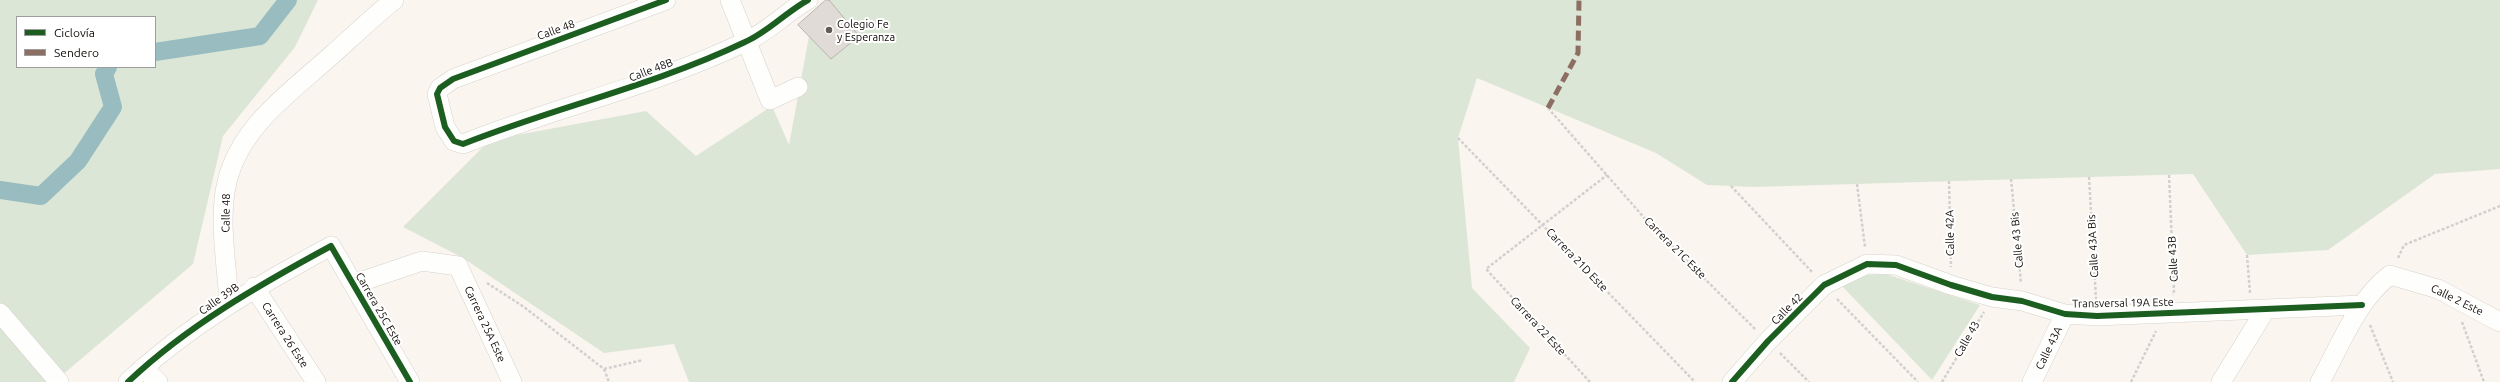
<!DOCTYPE html>
<html>
<head>
<meta charset="utf-8">
<style>
	body { margin:0 }
	#map { position:relative; width:2500px; height:382px; overflow:hidden; background:#fbf5f0; font-family:Ubuntu,sans-serif }
	canvas { display:block }
	.legend { position:absolute; left:16px; top:16px; width:140px; height:52px; box-sizing:border-box; background:#fff; border:1px solid #9f9d9b; margin:0; padding:5px 7px; list-style:none; font-size:12px; color:#100a06 }
	.legend li { display:flex; align-items:center; gap:8px; height:20px }
	.legend b { width:20px; border:1px solid #9f9d9b }
</style>
</head>
<body>
<div id="map">
<canvas width="2500" height="382"></canvas>
<ul class="legend">
<li><b style="height:5px;background:#1b5e20"></b>Ciclovía</li>
<li><b style="height:5px;background:#8d6e63"></b>Sendero</li>
</ul>
</div>
<script>
const c = document.querySelector('canvas').getContext('2d');
c.lineJoin = 'round';
function fill(path, color) { c.fillStyle = color; c.fill(path, 'evenodd'); }
function stroke(path, color, width, dash) { c.strokeStyle = color; c.lineWidth = width; c.lineCap = dash ? 'butt' : 'round'; c.setLineDash(dash || []); c.stroke(path); }
function write(font, color, halo, rows, align = 'center') {
  c.font = font + ' Ubuntu,sans-serif'; c.lineWidth = 4; c.setLineDash([]); c.textBaseline = 'middle'; c.strokeStyle = halo; c.fillStyle = color; for (const [text, x, y, turn = 0] of rows) {
    c.save(); c.translate(x, y); c.rotate((+turn || 0) * Math.PI / 180); c.textAlign = isNaN(turn) ? turn : align; if (halo) c.strokeText(text, 0, 0); c.fillText(text, 0, 0); c.restore();
  }
}
fill(new Path2D(`
	M0,0H318L295,47L223,136L193,264L54,382H0ZM17,17H155V67H17Z
	M829,0H2500V169L2435,174L2328,250L2247,255L2193,174L1754,187L1707,185L1656,153L1477,78L1458,138L1472,288L1530,348L1514,382H689L674,344L604,353L463,258L403,227L490,140L646,111L696,156L772,106L789,145L809,36L831,59L859,36Z
	M1886,274L1980,305L1932,380L1841,285L1862,275Z`), '#dbe6d6');
stroke(new Path2D(`
	M155,52L260,36L288,0
	M0,190L41,196L78,161L113,107L104,74L108,67`), '#98bcc0', 18);
const building = new Path2D(`
	M826,0H829L859,36L831,59L798,25Z`);
fill(building, '#e1dbd7');
stroke(building, '#b7b1ad', 1);
const minor = new Path2D(`
	M666,0L453,79L440,88L437,94L445,127L454,141L463,144C556,107 653,86 745,42C768,32 786,12 808,0
	M730,0L770,100L798,87
	M354,284L422,261L458,266L512,382
	M254,287L316,382
	M229,303C227,266 218,218 227,182C240,126 292,91 333,54C353,36 373,17 394,0
	M0,313L59,382
	M143,368L158,382
	M128,382C187,326 259,285 331,246L410,382
	M1732,382L1768,341L1824,285L1867,264L1896,265L1951,285L1992,297L2022,301L2065,314L2097,316L2362,305
	M2032,382L2065,314
	M2221,382L2266,309
	M2320,382C2340,346 2357,300 2390,275L2438,289L2500,322`);
stroke(minor, '#d7d1cc', 20);
stroke(new Path2D(`
	M1548,108L1647,221L1755,329
	M1458,138L1695,382
	M2169,175L2174,291L2173,295
	M2089,177L2096,299
	M2011,179L2021,283
	M1949,181L1951,267
	M1857,184L1865,247
	M1731,186L1812,272
	M2247,255L2250,293
	M2398,258L2404,245L2500,206
	M487,283L524,307L604,369
	M1837,299L1918,382
	M2462,322L2484,382
	M2370,325L2393,382
	M1780,353L1809,382
	M604,369L643,360
	M604,369L609,382
	M1590,382L1486,269L1607,175
	M1942,382L1984,312
	M2131,382L2156,331`), '#d1d0ce', 2.5, [3, 2]);
stroke(minor, '#fefefd', 19);
stroke(new Path2D(`
	M1548,108L1578,53L1579,0`), '#8d6e63', 5, [10, 5]);
stroke(new Path2D(`
	M666,0L453,79L440,88L437,94L445,127L454,141L463,144C556,107 653,86 745,42C768,32 786,12 808,0
	M128,382C187,326 259,285 331,246L410,382
	M1732,382L1768,341L1824,285L1867,264L1896,265L1951,285L1992,297L2022,301L2065,314L2097,316L2362,305`), '#1b5e20', 6);
for (const [x, y, r, color] of [
	[829,30,4,"#625c58"]
]) { const dot = new Path2D(); dot.arc(x, y, r, 0, 2 * Math.PI); c.fillStyle = color; c.fill(dot); stroke(dot, '#fff', 1.5); }
write('11px', '#100a06', '#fff', [
	["Colegio Fe",837,24],
	["y Esperanza",837,37]
], 'left');
write('11px', '#100a06', '#fff', [
	["Calle 48",556,30,-20],
	["Calle 48B",651,70,-21],
	["Calle 48",226,213,-89],
	["Calle 42A",1950,233,-91],
	["Calle 43 Bis",2017,240,-95],
	["Calle 43A Bis",2093,246,-93],
	["Carrera 21C Este",1675,248,45],
	["Calle 43B",2173,259,-93],
	["Carrera 21D Este",1577,260,46],
	["Calle 39B",219,299,-35],
	["Calle 2 Este",2457,300,26],
	["Transversal 19A Este",2123,303,-1],
	["Carrera 25C Este",379,309,60],
	["Calle 42",1787,309,-45],
	["Carrera 25A Este",485,324,65],
	["Carrera 22 Este",1538,326,47],
	["Carrera 26 Este",285,335,57],
	["Calle 43",1967,339,-60],
	["Calle 43A",2049,348,-64]
]);
</script>
</body>
</html>
